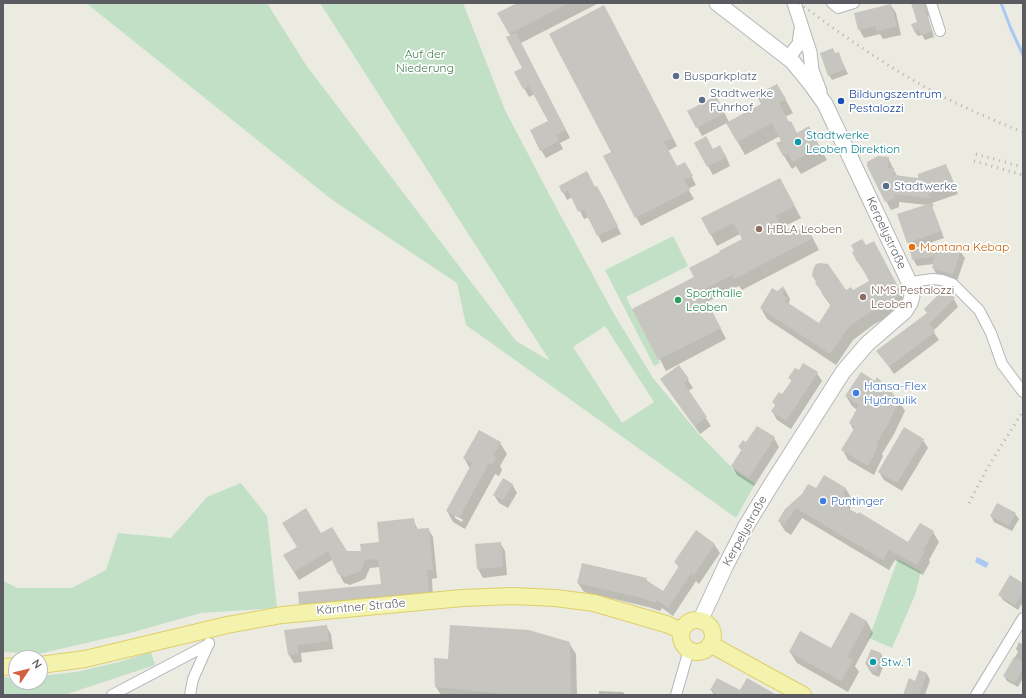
<!DOCTYPE html>
<html>
<head>
<meta charset="utf-8">
<style>
	body { margin:0 }
	#map { position:relative; width:1026px; height:698px; overflow:hidden; background:#ebebe2; font-family:Quicksand,sans-serif }
	canvas { display:block }
	.frame { position:absolute; inset:0; border:4px solid #5a5c61; pointer-events:none }
	.north { position:absolute; left:8px; top:650px; width:40px; height:40px; box-sizing:border-box; background:#fff; border:1px solid #bdbec0; border-radius:50%; rotate:55deg; font-size:11px; font-weight:700; line-height:16px; text-align:center; color:#5a5c61 }
	.north::after { content:''; display:block; margin:auto; width:14px; height:18px; background:#d36040; clip-path:polygon(50% 0,100% 100%,50% 72%,0 100%) }
</style>
</head>
<body>
<div id="map">
<canvas width="1026" height="698"></canvas>
<div class="frame"></div>
<div class="north">N</div>
</div>
<script>
const c = document.querySelector('canvas').getContext('2d');
c.lineJoin = 'round';
function fill(path, color) { c.fillStyle = color; c.fill(path, 'evenodd'); }
function stroke(path, color, width, dash) { c.strokeStyle = color; c.lineWidth = width; c.lineCap = dash ? 'butt' : 'round'; c.setLineDash(dash || []); c.stroke(path); }
function write(font, color, halo, rows, align = 'center') {
  c.font = font + ' Quicksand,sans-serif'; c.lineWidth = 3.5; c.setLineDash([]); c.textBaseline = 'middle'; c.strokeStyle = halo; c.fillStyle = color; for (const [text, x, y, turn = 0] of rows) {
    c.save(); c.translate(x, y); c.rotate((+turn || 0) * Math.PI / 180); c.textAlign = isNaN(turn) ? turn : align; if (halo) c.strokeText(text, 0, 0); c.fillText(text, 0, 0); c.restore();
  }
}
fill(new Path2D(`
	M86,3H267L306,65L516,341L550,361L320,3H463L505,110L550,196L614,314L653,378L698,433L733,469L755,484L736,518L466,325L457,283L331,199ZM605,326L654,402L622,423L573,347Z
	M673,236L688,266L626,297L660,363L654,366L605,270Z
	M241,483L267,516L277,608L201,613L130,633L38,654L3,652V581L18,588H72L106,570L118,533L171,538L207,497Z
	M898,559L921,572L915,595L892,648L869,638Z
	M151,652L155,665L64,695H3V677L16,678V682H40V676L76,672L119,662Z`), '#c1e0c6');
fill(new Path2D(`
	M977,557L989,563L986,568L975,562Z`), '#a9c9f4');
fill(new Path2D(`
	M519,3H599L521,43L570,138L560,143L563,149L546,158L541,150L549,122L535,94L529,97L516,73L524,69L511,36L499,13Z
	M913,3H925L929,16L928,17L934,37L925,40L922,35L918,36L914,31L918,22Z
	M891,5L896,13L901,35L883,39L880,34L864,38L859,29Z
	M609,15L677,146L668,151L677,167L689,171L696,185L688,189L694,199L641,226L604,156L612,152Z
	M838,53L848,74L832,80L829,75L836,54Z
	M777,85L793,113L785,117L797,134L816,141L827,160L801,174L796,166L792,169L784,156L778,144L782,141L780,136L745,155L727,123L702,136L689,112L721,106L729,122L762,104Z
	M695,143L725,154L730,166L713,175Z
	M888,158L897,176L919,180L945,165L950,173L958,194L932,203L934,206H932L944,238L912,249L908,242L927,205L899,202V207L891,210L886,201Z
	M560,186L602,195L621,234L602,243L589,217L584,219L573,197L567,200Z
	M786,190L801,218L781,228L784,233L797,232L807,227L819,250L742,290L739,286L707,302L726,339L666,371L634,309L695,278L743,239L740,234L717,246L702,218Z
	M866,247L880,253L907,306L873,325L853,340L836,365L767,319L761,308L777,292L784,288L790,299L789,303L791,307L819,325L831,306L823,295L813,276L846,291H853L870,281L858,262Z
	M960,251L965,258L957,281L937,275L933,268L934,264L917,266L913,259Z
	M954,299L958,307L933,331L939,340L894,374L878,351Z
	M679,366L693,388L688,391L711,426L700,434L661,379Z
	M799,371L817,373L822,381L791,429L777,420L772,411L776,406L773,402L783,395L792,381L789,378Z
	M877,378L899,401L905,411L894,434L882,454L883,456L874,475L848,460L843,450L854,431L850,423L857,410L852,406L846,396L875,382Z
	M774,438L779,447L754,486L737,475L732,466L742,451L739,447L747,444Z
	M923,440L928,448L902,491L884,480L879,472Z
	M500,443L507,454L500,466L502,470L499,476L495,474L465,529L453,522L447,511L470,469L464,458ZM455,515L463,520L462,522L455,518Z
	M825,476L846,489L852,499L849,504L851,507L849,510L909,544L933,532L939,542L929,560L930,562L923,575L895,560L889,570L802,518L791,535L785,531L779,521L816,490Z
	M512,484L517,493L508,508L499,503L494,495Z
	M1015,514L1019,519L1012,531L994,522L991,516Z
	M413,519L418,530L428,529L433,537L437,578L432,579L433,600L305,612L300,604L382,585L380,567L370,568L365,579L350,585L344,583L332,560L299,580L289,564L321,535L347,552H362L380,543Z
	M500,543L505,551L507,575L483,578L478,569L476,545Z
	M714,544L720,553L699,584L696,581L673,616L662,608L660,611L648,607L584,592L578,583L646,579L649,583L663,593L679,568L675,562Z
	M1023,584V602L1018,610L1003,600L1000,595Z
	M852,614L867,622L873,633L855,666L859,672L848,692L797,663L790,652L832,650Z
	M326,626L331,634L333,649L301,653L302,662L294,663L289,655L286,631Z
	M1019,642L1023,645V678L1018,687L1007,681L1004,676L1018,652L1016,649Z
	M569,643L576,654L577,695H441L436,687L449,660Z
	M871,651L881,654L884,660L882,664L883,667L879,677L872,674L866,664Z
	M920,671L927,674L930,680L925,695H904L915,682Z
	M711,690L741,692L754,695H714Z
	M599,691L623,692L625,695H599Z`), '#0003');
stroke(new Path2D(`
	M1001,3L1011,29L1023,55`), '#a9c9f4', 3);
fill(new Path2D(`
	M517,3H569L509,34L497,13Z
	M911,3H924L926,11H925L932,31L921,35L919,29L914,31L911,24L917,22Z
	M891,4L897,26L877,31L875,26L858,30L854,13Z
	M604,5L673,138L664,142L677,166L685,162L693,176L684,180L690,190L635,218L603,156L611,152L549,34Z
	M516,33L566,130L556,135L559,141L540,151L530,130L548,121L529,86L523,89L514,72L522,68L506,37Z
	M833,48L835,53L839,52L845,69L828,76L820,53Z
	M777,84L786,99L779,103L789,122L791,121L797,133L809,126L820,147L793,162L788,154L783,156L776,143L781,141L772,123L737,142L726,123L761,104L756,95Z
	M716,96L725,113L696,128L687,111Z
	M706,136L713,149L720,145L726,157L707,167L694,143Z
	M878,156L889,157L888,168H894V175L918,178V174L946,164L954,185L928,194L930,198L894,194L895,198L885,202L867,166V162Z
	M587,171L595,187L597,186L618,226L597,236L584,209L578,212L568,190L562,193L559,186Z
	M780,178L795,206L776,216L783,232L795,226L797,231L807,226L813,238L734,279L732,275L701,291L721,328L658,360L632,309L694,277L689,268L720,252L719,251L742,239L733,223L710,235L701,218Z
	M931,203L941,231L907,243L897,214Z
	M862,239L866,245L874,241L902,294L867,314L850,326L847,329L830,354L760,308L772,288L777,291L784,286L783,295L787,298L785,301L819,323L831,304L815,283L817,282L812,276L813,270L815,265L819,263L828,264L846,290L851,287L853,290L869,281L859,261L857,262L852,252L854,251L851,245Z
	M938,246H949L961,250L953,274L932,268L935,256L912,260L910,250Z
	M945,288L955,298L929,324L935,332L889,367L876,351L927,313L924,309Z
	M803,363L818,372L786,421L771,411L776,404L772,402L779,392L782,394L792,380L788,378L795,368L799,370Z
	M679,365L689,379L684,383L707,417L694,426L660,379Z
	M861,372L875,381L877,377L899,400L888,424L876,444L878,446L868,466L841,450L855,427L849,423L859,405L845,396Z
	M757,426L775,437L749,478L731,466L742,449L738,447L743,440L746,442Z
	M904,427L924,439L897,483L878,472Z
	M479,430L501,442L493,456L496,458L492,465L489,463L459,518L446,511L472,463L463,458Z
	M824,475L846,488L843,494L845,496L841,504L858,514L859,512L908,542L920,523L934,531L923,550L925,551L917,565L889,550L883,560L796,508L784,525L778,521L785,509L802,494L808,484L816,488Z
	M503,478L513,484L503,500L493,495Z
	M997,503L1016,513L1009,526L990,516Z
	M306,508L321,533L332,527L347,551H361L360,544L379,542L377,522L414,518L415,529L429,528L433,570H427L429,592L299,604L298,592L381,584L378,559L365,560L361,571L345,577L338,574L328,551L294,572L283,555L297,547L282,523Z
	M696,530L715,544L694,575L691,573L668,608L657,600L655,603L642,598L577,583L582,563L647,578L646,580L663,591L679,566L674,562Z
	M501,542L503,567L477,569L475,544Z
	M1010,575L1023,583V592L1015,605L998,595Z
	M851,612L867,621L847,657L853,660L841,681L789,652L800,631L831,648Z
	M327,625L329,641L297,645L298,654L288,655L284,630Z
	M450,625L529,630L570,642L571,695H517L435,687L434,658L448,659Z
	M871,649L881,653L879,660H881L876,672L868,669L869,666L865,664Z
	M1014,657L1023,662V668L1015,683L1003,676Z
	M919,670L927,673L919,695H903L909,678L915,681Z
	M717,678L740,690L747,678L777,695H719L710,690Z`), '#c7c5bf');
const minor = new Path2D(`
	M832,3L838,8L854,3
	M931,3L940,31
	M910,284L918,281L933,279L942,280L953,284L979,310L991,333L1002,364L1023,392
	M112,695L209,644
	M190,695L193,679L209,643
	M676,695L689,650
	M976,695L1023,618`);
const tertiary = new Path2D(`
	M794,3L810,52L812,70L820,91
	M788,58L799,44L801,29`);
const secondary = new Path2D(`
	M700,621L726,565L746,526L771,485L843,372L867,344L905,311L910,303L912,296L910,284L825,104L810,83L792,61L717,3`);
const primary = new Path2D(`
	M681 636a16 16 0 1 1 32 0a16 16 0 1 1-32 0Z
	M710,644L803,695
	M40,665L85,659L227,625L282,615L462,598L512,596L556,598L594,603L666,624L682,631
	M3,667L16,666`);
stroke(minor, '#b4b6bb', 12);
stroke(tertiary, '#b4b6bb', 15);
stroke(secondary, '#b6b7bd', 17);
stroke(primary, '#dfcf67', 18);
stroke(minor, '#fff', 10);
stroke(tertiary, '#fff', 13);
stroke(secondary, '#fff', 15);
stroke(primary, '#f4f3ae', 16);
stroke(new Path2D(`
	M799,3C837,31 876,59 918,83C951,102 987,118 1023,132
	M976,154L1023,167
	M974,161L1023,175
	M969,503L988,467L1023,411`), '#b2b3b3', 3, [1, 5]);
for (const [x, y, r, color] of [
	[676,76,4,"#5c6f8a"],
	[702,100,4,"#5c6f8a"],
	[841,101,4,"#1a4fb4"],
	[798,142,4,"#0f9aa8"],
	[886,186,4,"#5c6f8a"],
	[759,229,4,"#8d6e63"],
	[912,247,4,"#e8710a"],
	[863,297,4,"#8d6e63"],
	[678,300,4,"#2e9e5b"],
	[856,393,4,"#3f7fe0"],
	[823,501,4,"#3f7fe0"],
	[873,662,4,"#0f9aa8"]
]) { const dot = new Path2D(); dot.arc(x, y, r, 0, 2 * Math.PI); c.fillStyle = color; c.fill(dot); stroke(dot, '#fff', 1.5); }
write('12px', '#3e7c4a', '#fff', [
	["Auf der",425,54],
	["Niederung",425,68]
]);
write('12px', '#4e5e75', '#fff', [
	["Busparkplatz",684,76],
	["Stadtwerke",710,93],
	["Fuhrhof",710,107],
	["Stadtwerke",894,186]
], 'left');
write('12px', '#164399', '#fff', [
	["Bildungszentrum",849,94],
	["Pestalozzi",849,108]
], 'left');
write('12px', '#0d838f', '#fff', [
	["Stadtwerke",806,135],
	["Leoben Direktion",806,149],
	["Stw. 1",881,662]
], 'left');
write('12px', '#785e54', '#fff', [
	["HBLA Leoben",767,229],
	["NMS Pestalozzi",871,290],
	["Leoben",871,304]
], 'left');
write('12px', '#5a5c61', '#fff', [
	["Kerpelystraße",886,233,65],
	["Kerpelystraße",745,531,-61],
	["Kärntner Straße",361,607,-5]
]);
write('12px', '#c56008', '#fff', [
	["Montana Kebap",920,247]
], 'left');
write('12px', '#27864d', '#fff', [
	["Sporthalle",686,293],
	["Leoben",686,307]
], 'left');
write('12px', '#366cbe', '#fff', [
	["Hansa-Flex",864,386],
	["Hydraulik",864,400],
	["Puntinger",831,501]
], 'left');
</script>
</body>
</html>
